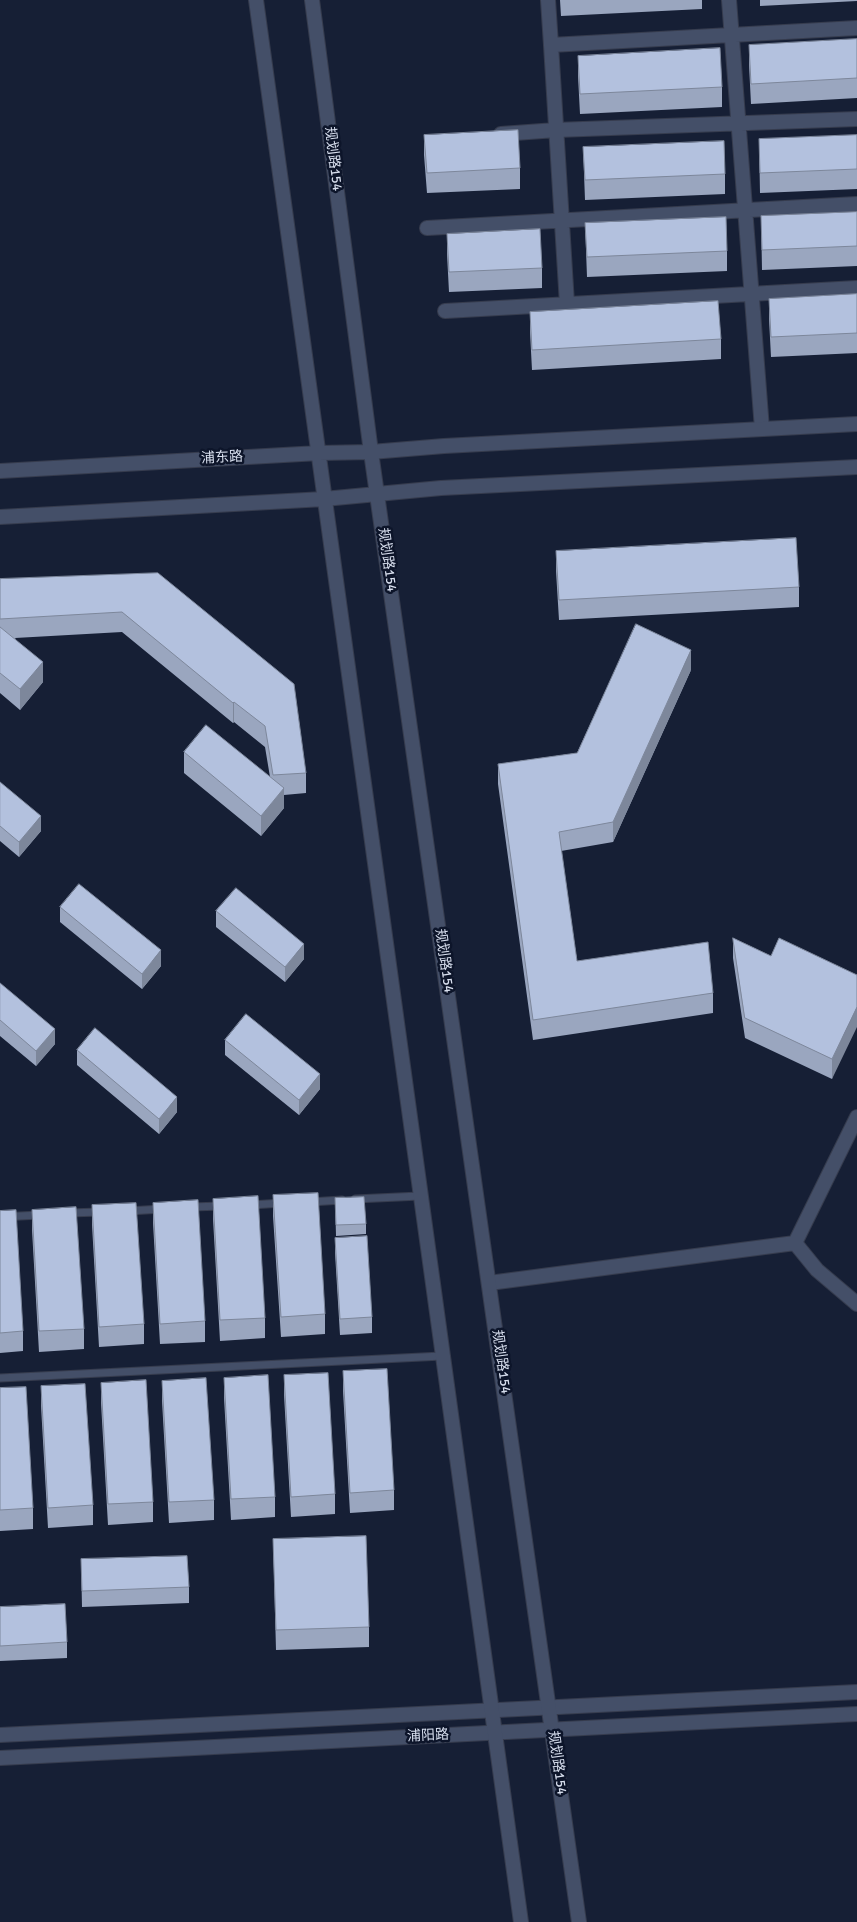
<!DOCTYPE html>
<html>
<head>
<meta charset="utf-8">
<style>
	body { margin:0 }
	canvas { display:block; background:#161f35 }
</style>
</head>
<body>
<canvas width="857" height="1922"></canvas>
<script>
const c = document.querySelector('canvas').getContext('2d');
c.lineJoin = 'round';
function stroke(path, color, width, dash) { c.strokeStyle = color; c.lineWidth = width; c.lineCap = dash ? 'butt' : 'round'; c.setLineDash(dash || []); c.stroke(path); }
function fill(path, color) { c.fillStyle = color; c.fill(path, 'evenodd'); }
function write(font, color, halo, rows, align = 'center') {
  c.font = font + ' Signika,"Noto Sans SC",sans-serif'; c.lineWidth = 5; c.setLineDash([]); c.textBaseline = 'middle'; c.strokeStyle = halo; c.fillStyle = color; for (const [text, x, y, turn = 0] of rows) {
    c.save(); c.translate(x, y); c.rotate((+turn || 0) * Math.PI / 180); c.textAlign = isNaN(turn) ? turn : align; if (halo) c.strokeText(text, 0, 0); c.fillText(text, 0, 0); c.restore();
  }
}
const service = new Path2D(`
	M355,1199L420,1196
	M310,1202L342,1200
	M251,1205L282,1203
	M191,1207L222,1206
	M128,1211L162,1209
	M68,1213L100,1212
	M0,1217L40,1215
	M0,1378L442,1356`);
const minor = new Path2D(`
	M548,0L551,45
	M729,0L762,429
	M501,134L556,130L857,119
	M427,228L857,204
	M567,304L551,45L857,28
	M445,311L857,288
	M795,1243L817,1270L857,1304
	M489,1283L795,1243L857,1117`);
const tertiary = new Path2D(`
	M0,1735L857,1692
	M0,1758L857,1714`);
const secondary = new Path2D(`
	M256,0L521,1922
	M312,0L371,452L579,1922
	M0,471L319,453L371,452L444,446L857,424
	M0,517L324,499L441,488L857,467`);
stroke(service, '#363c4e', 9);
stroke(minor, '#363c4e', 16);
stroke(tertiary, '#363c4e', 16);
stroke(secondary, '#363c4e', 16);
stroke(service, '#444f68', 7);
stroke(minor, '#444f68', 14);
stroke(tertiary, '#444f68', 14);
stroke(secondary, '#444f68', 14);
fill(new Path2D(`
	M560,0H702V9L561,16Z
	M760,0H857V1L760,6Z
	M857,39V98L751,104L749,65V45Z
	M578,56L722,87V107L580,114L578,76Z
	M424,135L520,168V189L427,193L424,155Z
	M857,135V189L760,193L759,139Z
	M583,147L725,174V194L585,200Z
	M857,212V266L762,270L761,216Z
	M585,223L727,251V271L587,277Z
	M447,234L542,268V288L449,292L447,254Z
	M857,294V353L771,357L769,319V299Z
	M530,312L721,339V359L532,370L530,332Z
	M556,551L799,587V607L559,620L556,571Z
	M158,573L306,773V793L284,795V808L261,836L184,773V752L270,777L265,747L234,722L233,723L122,632L15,638L43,682L20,710L0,693V579Z
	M691,670L613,842L561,851L577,961L713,993V1013L533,1040L498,784V764L577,753Z
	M0,782L41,831L19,857L0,841Z
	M60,907L161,966L142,989L60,922Z
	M216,911L304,959L285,982L216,927Z
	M733,938L771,956L857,975L832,1079L745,1038L733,958Z
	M0,983L55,1044L36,1066L0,1036Z
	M225,1040L320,1089L299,1115L225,1055Z
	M77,1050L177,1112L159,1134L77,1065Z
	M273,1195L325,1314V1334L281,1337L273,1216Z
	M335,1198L366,1224V1234L336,1236Z
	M213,1199L265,1318V1338L220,1341L213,1219Z
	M153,1203L205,1321V1342L160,1344L153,1223Z
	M92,1205L144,1324V1344L99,1347L92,1225Z
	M32,1210L84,1329V1349L39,1352L32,1230Z
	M0,1211L23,1331V1351L0,1353Z
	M335,1238L372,1317V1333L340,1335L335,1253Z
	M343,1371L394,1490V1510L350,1513L343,1391Z
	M284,1375L335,1494V1514L291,1517L284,1395Z
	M224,1378L275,1497V1517L231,1520L224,1398Z
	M162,1381L214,1500V1520L169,1523L162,1401Z
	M101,1383L153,1502V1522L108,1525L101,1403Z
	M41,1386L93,1505V1525L48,1528L41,1406Z
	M0,1388L33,1508V1529L0,1531Z
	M273,1539L369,1627V1647L276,1650Z
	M81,1559L189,1587V1603L82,1607Z
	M0,1607L67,1642V1658L0,1661Z`), '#9aa6bf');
fill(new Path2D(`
	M691,650V670L613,842V822Z
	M43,662V682L20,710V689Z
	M234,702V722L233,723V703Z
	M284,788V808L261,836V816Z
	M41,816V831L19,857V842Z
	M304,944V959L285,982V967Z
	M161,950V966L142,989V974Z
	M857,1007V1027L832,1079V1059Z
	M55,1029V1044L36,1066V1051Z
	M320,1074V1089L299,1115V1100Z
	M177,1097V1112L159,1134V1119Z`), '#7d879b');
const building = new Path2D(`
	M857,39V78L751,84L749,45Z
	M720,48L722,87L580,94L578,56Z
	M518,130L520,168L427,173L424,135Z
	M857,135V169L760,173L759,139Z
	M724,141L725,174L585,180L583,147Z
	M857,212V246L762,250L761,216Z
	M726,217L727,251L587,257L585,223Z
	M540,229L542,268L449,272L447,234Z
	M857,294V333L771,337L769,299Z
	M718,301L721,339L532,350L530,312Z
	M796,538L799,587L559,600L556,551Z
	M158,573L294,684L306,773L273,775L265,726L234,702L233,703L122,612L0,619V579Z
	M636,624L691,650L613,822L559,832L577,961L708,942L713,993L533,1020L498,764L577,753Z
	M0,627L43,662L20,689L0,673Z
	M206,725L284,788L261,816L184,752Z
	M0,782L41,816L19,842L0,826Z
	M79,884L161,950L142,974L60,907Z
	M236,888L304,944L285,967L216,911Z
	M733,938L771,956L779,938L857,975V1007L832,1059L745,1018Z
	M0,983L55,1029L36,1051L0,1020Z
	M246,1014L320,1074L299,1100L225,1040Z
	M95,1028L177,1097L159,1119L77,1050Z
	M318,1193L325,1314L281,1317L273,1195Z
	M258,1196L265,1318L220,1320L213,1199Z
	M364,1197L366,1224L336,1225L335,1198Z
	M198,1200L205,1321L160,1324L153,1203Z
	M136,1203L144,1324L99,1327L92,1205Z
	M76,1207L84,1329L39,1331L32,1210Z
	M16,1210L23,1331L0,1333V1211Z
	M367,1236L372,1317L340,1319L335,1238Z
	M387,1369L394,1490L350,1493L343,1371Z
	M328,1373L335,1494L291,1497L284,1375Z
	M268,1375L275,1497L231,1499L224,1378Z
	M206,1378L214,1500L169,1502L162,1381Z
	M146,1380L153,1502L108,1504L101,1383Z
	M85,1384L93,1505L48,1508L41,1386Z
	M26,1387L33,1508L0,1510V1388Z
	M366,1536L369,1627L276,1630L273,1539Z
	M187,1556L189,1587L82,1591L81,1559Z
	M65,1604L67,1642L0,1646V1607Z`);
fill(building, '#b3c1de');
stroke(building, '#7d879b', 1);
write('14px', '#d8dfee', '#0d152a', [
	["规划路154",333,159,83],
	["浦东路",222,458,-3],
	["规划路154",387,560,82],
	["规划路154",444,961,82],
	["规划路154",501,1362,82],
	["浦阳路",428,1736,-3],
	["规划路154",557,1763,82]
]);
</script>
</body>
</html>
